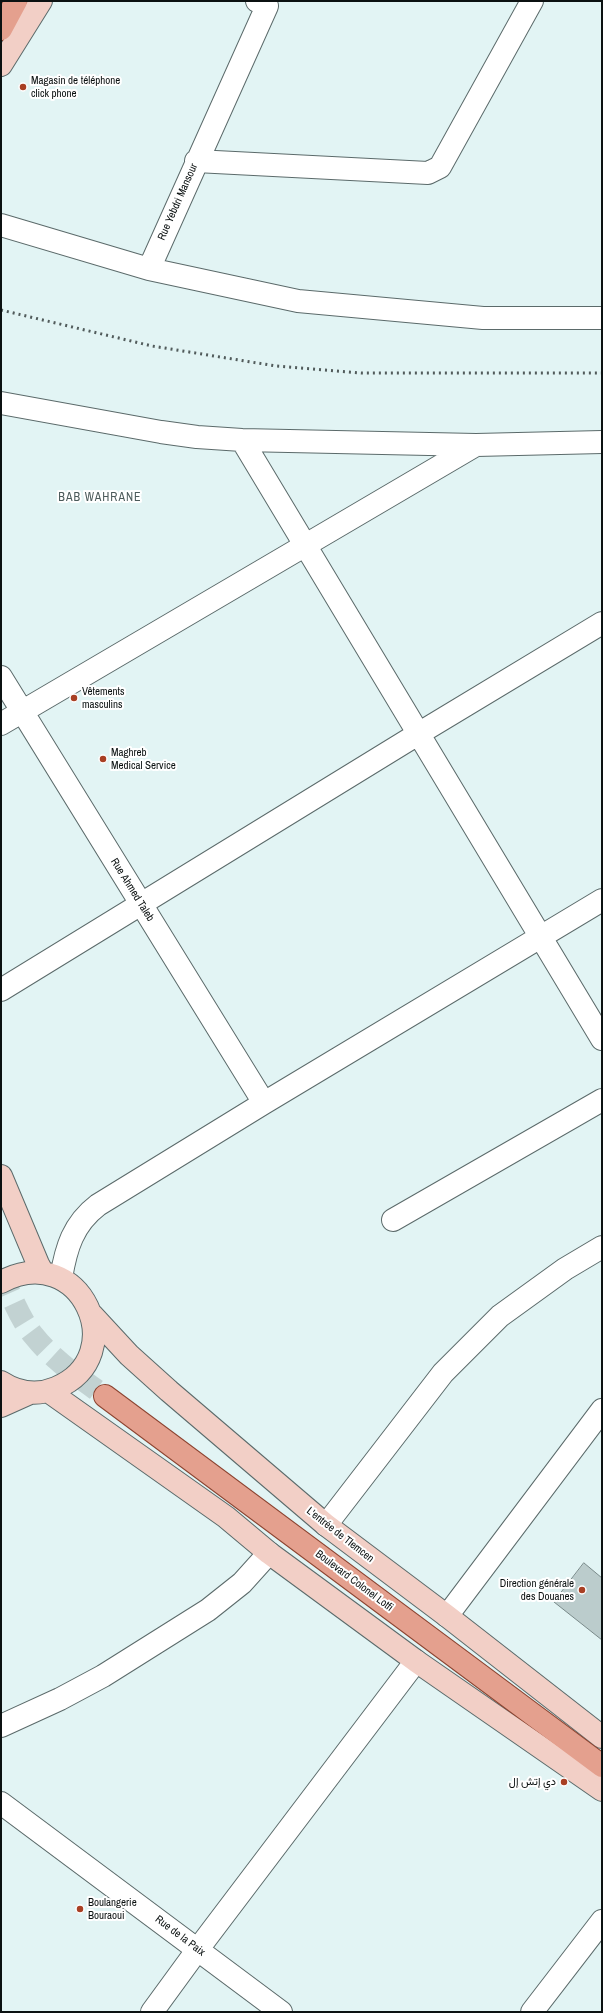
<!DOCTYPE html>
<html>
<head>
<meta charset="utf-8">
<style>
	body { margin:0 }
	#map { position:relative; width:603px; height:2013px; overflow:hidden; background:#e2f4f4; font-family:"Archivo Narrow",sans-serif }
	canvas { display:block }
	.frame { position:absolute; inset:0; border:2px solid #0b1111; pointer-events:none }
</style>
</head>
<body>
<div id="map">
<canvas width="603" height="2013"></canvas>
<div class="frame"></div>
</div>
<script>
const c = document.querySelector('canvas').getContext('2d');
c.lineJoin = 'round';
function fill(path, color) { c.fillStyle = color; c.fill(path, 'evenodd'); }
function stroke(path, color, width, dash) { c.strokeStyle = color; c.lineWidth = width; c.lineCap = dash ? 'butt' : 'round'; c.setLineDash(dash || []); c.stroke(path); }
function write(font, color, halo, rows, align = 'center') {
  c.font = font + ' "Archivo Narrow",Vazirmatn,sans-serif'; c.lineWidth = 4; c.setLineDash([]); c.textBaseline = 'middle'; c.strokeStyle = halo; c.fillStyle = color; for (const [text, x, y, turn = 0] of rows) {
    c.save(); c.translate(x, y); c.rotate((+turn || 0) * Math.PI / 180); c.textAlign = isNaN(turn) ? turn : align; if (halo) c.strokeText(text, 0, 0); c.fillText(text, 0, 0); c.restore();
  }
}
const building = new Path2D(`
	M584,1563L602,1578V1640L554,1602Z`);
fill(building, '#bcc');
stroke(building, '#798989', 1);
stroke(new Path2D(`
	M1,1273C11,1295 19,1318 34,1336C54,1361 80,1378 105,1396`), '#c2d2d2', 22, [22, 11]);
const minor = new Path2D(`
	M196,161L428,173L440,167L532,1
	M1,225L149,269L298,301L483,318H602
	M149,269L267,6L257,1
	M1,403L161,432L197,437L242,440L476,445L602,442
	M242,440L602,1039
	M1,677L264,1103
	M1,724L476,445
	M1,990L418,734L602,623
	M393,1220L602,1100
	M61,1278C66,1248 73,1224 98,1205L264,1103L602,900
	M326,1525L443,1373L500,1316L565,1269L602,1247
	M447,1616L602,1410
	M1,1726L60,1699L103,1676L208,1610L242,1583L269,1553
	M1,1803L281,2012
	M152,2012L198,1949L416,1661
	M532,2012L602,1921`);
const secondary = new Path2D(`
	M1,65L41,1
	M1,1176L38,1264L43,1273
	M1,1282C81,1239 133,1356 56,1388C37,1396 18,1393 1,1382
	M92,1315L129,1355L169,1391L326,1525L447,1616L602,1737
	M48,1391L226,1517L269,1553L416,1661L602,1790
	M1,1406L30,1393`);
const primary = new Path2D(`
	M1,29L16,1
	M105,1396L602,1766`);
stroke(minor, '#5b6a6a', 24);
stroke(secondary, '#5b6a6a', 24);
stroke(primary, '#8c4431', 24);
stroke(minor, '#fff', 22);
stroke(secondary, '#f2cfc6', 22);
stroke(primary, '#e4a08e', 22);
stroke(new Path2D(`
	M1,310L152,346L276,366L361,373H602`), '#515b5b', 3, [2, 4]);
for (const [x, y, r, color] of [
	[23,87,4,"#a83f23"],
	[74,698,4,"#a83f23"],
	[103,759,4,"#a83f23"],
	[582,1590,4,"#a83f23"],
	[564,1782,4,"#a83f23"],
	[80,1909,4,"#a83f23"]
]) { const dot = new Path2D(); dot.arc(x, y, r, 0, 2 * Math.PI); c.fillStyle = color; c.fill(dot); stroke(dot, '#fff', 1.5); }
write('11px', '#0b1111', '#fff', [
	["Magasin de téléphone",31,81],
	["click phone",31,94],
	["Vêtements",82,692],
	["masculins",82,705],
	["Maghreb",111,753],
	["Medical Service",111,766],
	["Direction générale",574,1584,"right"],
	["des Douanes",574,1597,"right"],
	["دي إتش إل",556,1782,"right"],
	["Boulangerie",88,1903],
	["Bouraoui",88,1916]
], 'left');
write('11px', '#0b1111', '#fff', [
	["Rue Yebdri Mansour",178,202,-66],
	["Rue Ahmed Taleb",132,890,58],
	["L'entrée de Tlemcen",340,1535,38],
	["Boulevard Colonel Lotfi",354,1581,37],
	["Rue de la Paix",180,1936,37]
]);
c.letterSpacing = '1px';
write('12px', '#4b5a5a', '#fff', [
	["BAB WAHRANE",100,498]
]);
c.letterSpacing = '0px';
</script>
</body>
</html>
